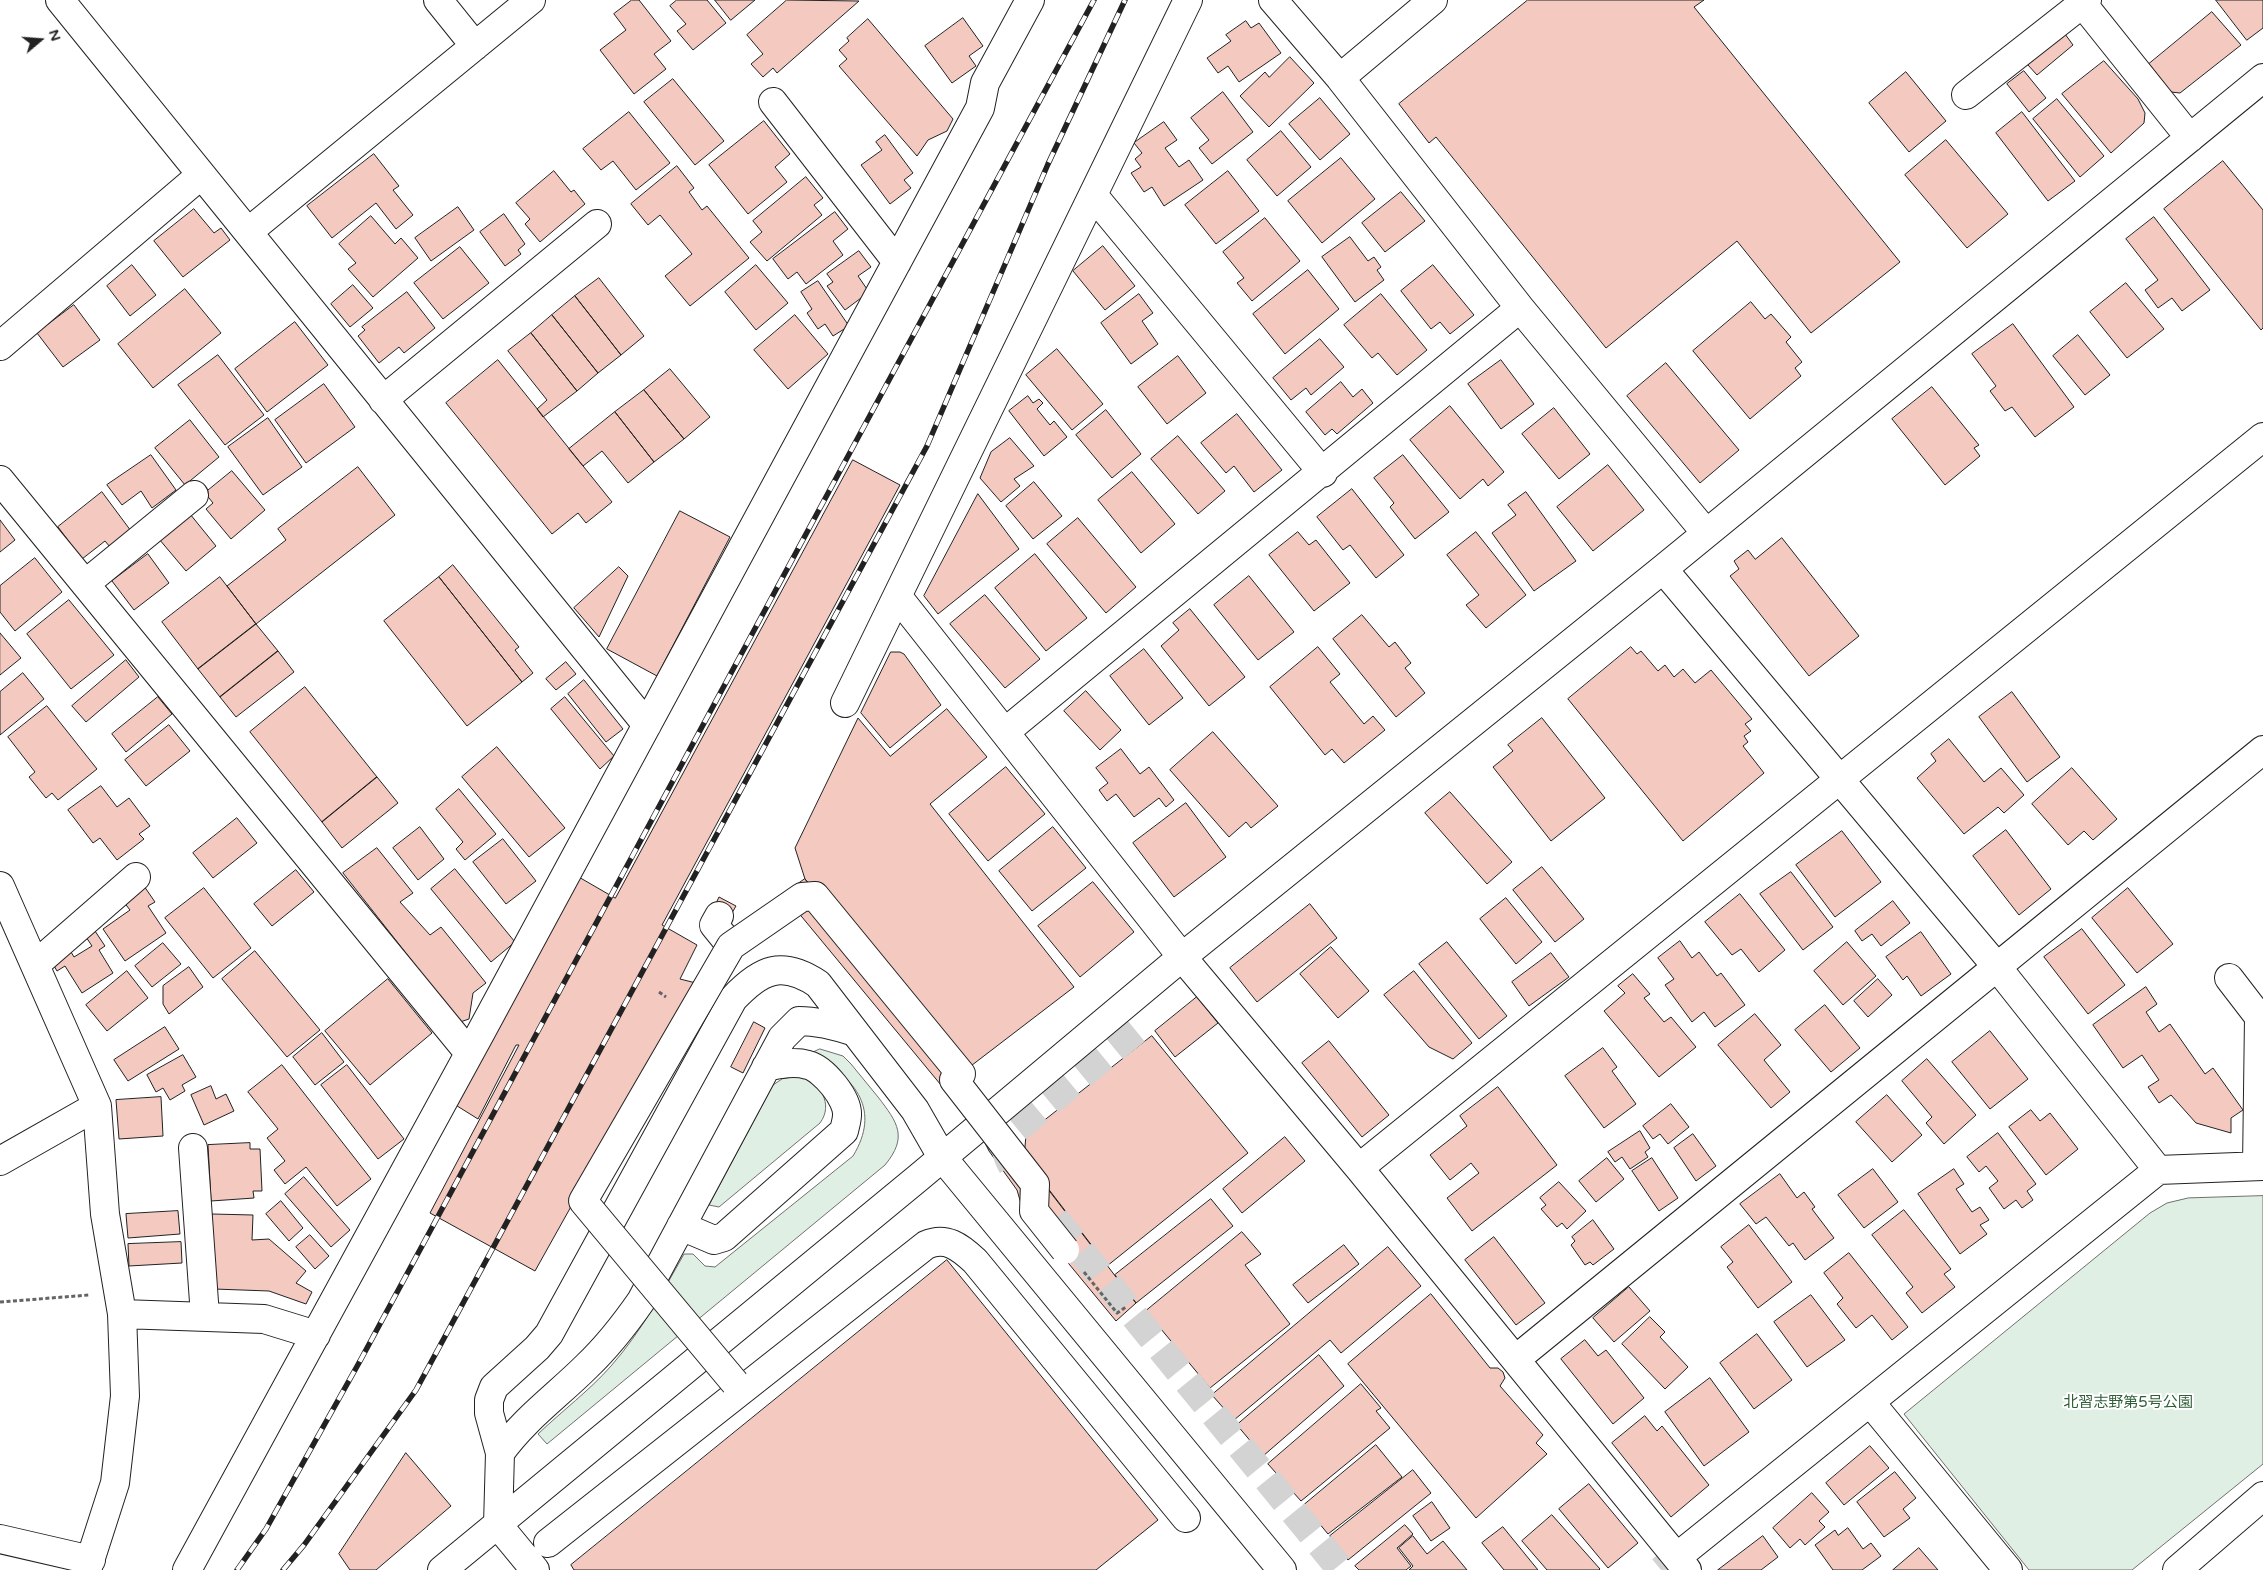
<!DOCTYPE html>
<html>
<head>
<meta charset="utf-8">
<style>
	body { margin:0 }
	#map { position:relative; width:2263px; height:1570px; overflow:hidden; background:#fff; font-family:"Varela Round",sans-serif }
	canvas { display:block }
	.north { position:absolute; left:15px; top:15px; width:50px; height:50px; -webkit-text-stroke:4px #fff; paint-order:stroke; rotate:72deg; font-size:14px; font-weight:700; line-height:20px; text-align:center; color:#222 }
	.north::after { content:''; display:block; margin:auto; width:18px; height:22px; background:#222; clip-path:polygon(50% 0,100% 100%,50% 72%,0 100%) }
</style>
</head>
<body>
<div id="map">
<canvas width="2263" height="1570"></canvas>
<div class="north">N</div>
</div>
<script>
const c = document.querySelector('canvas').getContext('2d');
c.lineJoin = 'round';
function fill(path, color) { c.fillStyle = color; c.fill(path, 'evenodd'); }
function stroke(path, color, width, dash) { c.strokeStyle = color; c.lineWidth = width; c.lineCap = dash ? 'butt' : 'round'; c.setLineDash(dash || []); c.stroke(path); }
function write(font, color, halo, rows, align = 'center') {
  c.font = font + ' "Varela Round","Noto Sans JP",sans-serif'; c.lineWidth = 4; c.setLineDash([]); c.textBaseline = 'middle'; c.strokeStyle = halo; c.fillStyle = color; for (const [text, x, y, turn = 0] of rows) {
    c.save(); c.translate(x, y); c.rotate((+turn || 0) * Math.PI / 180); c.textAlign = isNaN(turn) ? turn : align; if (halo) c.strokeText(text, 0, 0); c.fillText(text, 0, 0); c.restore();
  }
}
const green = new Path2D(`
	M820,1049L843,1056L851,1064C860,1075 869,1086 878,1097C898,1123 908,1137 885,1165L547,1444L538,1434C562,1411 590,1390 611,1366C641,1332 662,1293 684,1254H693L705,1266L715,1267L853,1156C881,1110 856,1079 815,1056L814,1052Z
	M800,1076C820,1082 834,1104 820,1123L719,1207L709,1205L773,1085L782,1079Z
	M2263,1196V1464L2132,1570H2029L1904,1414L2150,1213L2167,1203L2188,1198Z`);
fill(green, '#e0efe3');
stroke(green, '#6f6f6f', 1);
const building = new Path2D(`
	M632,0H639L671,41L654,54L666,69L634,94L600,50L626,30L614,14Z
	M677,0H707L726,23L693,50L677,31L686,24L670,6Z
	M715,0H755L731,20Z
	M787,0L859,1L777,73L773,68L763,77L751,64L763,54L747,35Z
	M1528,0H1704L1694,7L1900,262L1811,333L1737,241L1606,348L1436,137L1429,143L1399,104Z
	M2216,0H2263V28L2247,40Z
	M2212,12L2241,45L2180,93L2171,92L2149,64Z
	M963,18L983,46L969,56L976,66L952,83L925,46Z
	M868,19L953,119L947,131L928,140L917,156L839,66L847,59L839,50L849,41L847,38Z
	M1246,21L1251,28L1259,23L1281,53L1239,82L1228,66L1218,73L1207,58L1231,41L1226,35Z
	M2065,34L2073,45L2037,75L2028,65Z
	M1290,57L1314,83L1269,127L1240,96L1265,72L1269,77Z
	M2104,61L2138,99L2145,113L2144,123L2111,153L2062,94Z
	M2024,71L2046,98L2029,112L2007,84Z
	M1906,72L1946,121L1909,152L1869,103Z
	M673,79L724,141L695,165L644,102Z
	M1223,92L1253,132L1212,164L1199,148L1209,140L1191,118Z
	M1320,98L1350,134L1320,160L1289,124Z
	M2057,99L2104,156L2080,177L2033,119Z
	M629,112L670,163L636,190L613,161L601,170L583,149Z
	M2022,112L2075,181L2048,201L1996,133Z
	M764,121L790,154L775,167L787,182L748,214L709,165Z
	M1164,122L1177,140L1165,148L1179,167L1189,160L1203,180L1164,206L1152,187L1144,192L1131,173L1141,167L1135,159L1142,153L1134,143Z
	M1281,131L1311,167L1277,196L1247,160Z
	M885,135L913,173L904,180L911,188L890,204L861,165L882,150L876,142Z
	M1946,140L2008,214L1967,248L1905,175Z
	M374,154L399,186L393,190L413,215L396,229L376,203L332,238L307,206Z
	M1341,158L1375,199L1322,243L1288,201Z
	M2223,161L2263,210V328L2261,330L2164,209Z
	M677,166L694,188L689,192L702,210L707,206L749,258L690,306L665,276L692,254L660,215L648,225L631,204Z
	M554,171L571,192L574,190L585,204L540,242L525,224L530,219L516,203Z
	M1228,171L1259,211L1216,244L1185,205Z
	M806,177L823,198L814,205L822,215L767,261L750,242L762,232L753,221Z
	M1401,192L1425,221L1385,252L1362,223Z
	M458,207L474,230L431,261L415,238Z
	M194,209L214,233L221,228L230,240L183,277L154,241Z
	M835,212L848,229L833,241L843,255L806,284L797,272L788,279L773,259Z
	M504,214L525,244L518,250L521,254L505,266L480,232Z
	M371,216L395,244L401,238L418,258L373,297L348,269L356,263L339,244Z
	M2154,217L2210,290L2182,311L2172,298L2158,308L2145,290L2158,280L2126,239Z
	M1265,218L1300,261L1252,301L1237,283L1244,278L1223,252Z
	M1350,237L1368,261L1374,257L1381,267L1377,270L1384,280L1355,302L1322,257Z
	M1103,246L1135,286L1105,310L1073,271Z
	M460,247L489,283L443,319L414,283Z
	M859,251L871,267L858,276L869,292L845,310L827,286L833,282L827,274Z
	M132,265L156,295L130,316L107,286Z
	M756,265L788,303L756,330L725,292Z
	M1433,265L1474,315L1450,334L1440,322L1431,329L1401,291Z
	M1308,270L1339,309L1285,354L1253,314Z
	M599,278L644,336L621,355L575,296Z
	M818,281L849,326L833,336L825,324L818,329L807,313L812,309L801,292Z
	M2126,283L2164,329L2127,358L2090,312Z
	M353,285L373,308L350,327L331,304Z
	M185,289L221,333L153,388L118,344Z
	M407,292L435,328L404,353L399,347L379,363L358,336L365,330L362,327Z
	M1139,294L1153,313L1142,321L1158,344L1131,364L1101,323Z
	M1381,294L1427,350L1397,375L1378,353L1372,358L1344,325Z
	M575,296L621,355L598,373L552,315Z
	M1751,302L1765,319L1771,314L1791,337L1786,342L1802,362L1795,368L1801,376L1750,419L1693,351Z
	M74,305L100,340L63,367L37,333Z
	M552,315L598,373L577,391L531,333Z
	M795,315L828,354L788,389L754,350Z
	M295,322L328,365L267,412L235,369Z
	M2013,324L2074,407L2035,437L2012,407L2005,411L1990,391L1996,386L1972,354Z
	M531,333L577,391L543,417L537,409L547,400L508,351Z
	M2078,335L2110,375L2085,395L2053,356Z
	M1320,339L1344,367L1311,395L1306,388L1291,400L1273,378Z
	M1057,349L1103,404L1072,430L1026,375Z
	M218,355L264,415L225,445L178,385Z
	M1178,356L1206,393L1167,424L1138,387Z
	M498,360L612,502L586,523L578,513L552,534L446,403Z
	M1501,360L1534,404L1501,429L1468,384Z
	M1666,363L1739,450L1700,483L1627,396Z
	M670,369L710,417L684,439L644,390Z
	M1341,382L1353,397L1362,389L1373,403L1337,434L1332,429L1325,435L1306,412Z
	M324,384L355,427L306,463L275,420Z
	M1932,387L1979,445L1974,448L1980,456L1945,485L1892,419Z
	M644,390L684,439L654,462L615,412Z
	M1028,396L1033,403L1039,399L1043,403L1037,409L1050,425L1054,421L1067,437L1044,456L1009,411Z
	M1450,406L1504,472L1488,486L1483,479L1460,499L1410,440Z
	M1554,408L1590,454L1559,479L1522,434Z
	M1106,410L1141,454L1112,478L1076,435Z
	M615,412L654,462L628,483L602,451L583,466L569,449Z
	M1237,414L1282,470L1254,492L1234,466L1226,473L1201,443Z
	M268,418L302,467L263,495L228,447Z
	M190,420L219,457L185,485L155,448Z
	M1178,436L1225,491L1198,514L1151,459Z
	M1010,438L1034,466L1014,479L1020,486L1001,502L980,478L991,452Z
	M151,455L176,490L152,508L141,491L122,505L107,485Z
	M1403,455L1449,512L1415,539L1390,507L1394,503L1374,478Z
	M853,460L900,485L662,925L697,945L680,979L696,983L535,1271L430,1213L519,1045H516L478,1119L454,1104L577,876L615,898Z
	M1608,465L1644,510L1593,551L1557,507Z
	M358,467L395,515L256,624L227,586L286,540L278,529Z
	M232,471L265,510L231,539L206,509L213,503L205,493Z
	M1132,472L1175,524L1141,553L1098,500Z
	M1034,482L1062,516L1033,539L1006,506Z
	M1352,489L1404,555L1376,578L1350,545L1343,550L1317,517Z
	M102,492L131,531L110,547L105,541L82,559L58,527Z
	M1526,492L1576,561L1534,591L1492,533L1516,515L1508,505Z
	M978,494L1019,549L938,614L924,596Z
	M680,511L730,537L657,676L607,649Z
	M190,514L216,546L186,571L159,539Z
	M1078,518L1136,587L1106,613L1047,544Z
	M0,520L15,540L0,552Z
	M1298,532L1309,545L1316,540L1350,583L1314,611L1269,555Z
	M1476,532L1526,595L1486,628L1466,605L1479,595L1447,555Z
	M1782,538L1859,636L1809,676L1730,576L1739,569L1734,561L1748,550L1755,559Z
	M148,554L169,583L134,610L112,581Z
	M1035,554L1087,618L1046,651L995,588Z
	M35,558L62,592L15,631L0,612V586Z
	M453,565L519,647L515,650L533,673L522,682L439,577Z
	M619,567L628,576L599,637L574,608Z
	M1249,576L1294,632L1258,660L1214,605Z
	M220,577L256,624L198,669L162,622Z
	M439,577L522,682L467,726L384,621Z
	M985,595L1040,659L1005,688L950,624Z
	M69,600L114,655L71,689L27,634Z
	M1190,609L1245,677L1209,706L1161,646L1179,630L1173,623Z
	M1362,615L1389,647L1395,642L1411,663L1405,668L1425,693L1396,717L1333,639Z
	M256,624L278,651L220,697L198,669Z
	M0,633L21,658L0,675Z
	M1318,647L1340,674L1330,682L1364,724L1373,716L1385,730L1344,763L1332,749L1325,755L1270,687Z
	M1631,647L1637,654L1641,651L1658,671L1665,665L1674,677L1683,669L1695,683L1711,670L1752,719L1745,724L1751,731L1744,736L1748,742L1743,746L1764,773L1683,841L1568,699Z
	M1144,649L1183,698L1149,725L1110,676Z
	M278,651L294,672L236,717L220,697Z
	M891,652H900L904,654L941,705L890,748L861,713Z
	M126,660L139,677L86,722L72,706Z
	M566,662L576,674L556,690L546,679Z
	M23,673L44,699L0,735V692Z
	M584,680L623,729L606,742L568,694Z
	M305,687L377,777L322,822L250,732Z
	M1086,691L1121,730L1100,750L1064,711Z
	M2012,692L2060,757L2027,782L1979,717Z
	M158,697L172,714L126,752L112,734Z
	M565,697L614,756L600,769L551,709Z
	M47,706L97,769L58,800L52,793L46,798L29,777L35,772L8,737Z
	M947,709L987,757L930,804L1074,987L963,1072L805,879L795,848L858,718L890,756Z
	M1542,718L1605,798L1551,841L1493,767L1513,751L1508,745Z
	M169,725L190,751L146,786L125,760Z
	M1213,732L1278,806L1251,828L1246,822L1229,837L1170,770Z
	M1949,739L1984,782L2001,768L2024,795L2004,813L1998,807L1964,834L1917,778L1936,761L1931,754Z
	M497,747L565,828L529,857L462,777Z
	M1121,749L1140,774L1149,767L1174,800L1166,807L1159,798L1134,817L1116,794L1107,801L1099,790L1108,783L1096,768Z
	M1006,767L1045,814L988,861L949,814Z
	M2072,768L2117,819L2093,840L2084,831L2068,845L2032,804Z
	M377,777L398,803L342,848L322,822Z
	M101,786L117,807L129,798L150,826L139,834L144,839L117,860L100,838L93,843L68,810Z
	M459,789L496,834L465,860L456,849L463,842L436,809Z
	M1450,792L1512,862L1487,884L1425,813Z
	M1186,803L1226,857L1174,897L1133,843Z
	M237,818L257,843L213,878L193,853Z
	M420,827L444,859L418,880L393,848Z
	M1053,827L1086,868L1032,911L999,871Z
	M2006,830L2051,889L2019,915L1973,856Z
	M1842,831L1881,882L1835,917L1796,865Z
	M503,839L536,881L506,904L473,862Z
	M377,848L413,893L400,902L430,935L441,927L486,983L473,993L469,1019L460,1022L343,873Z
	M1542,867L1584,919L1555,942L1513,890Z
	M455,869L515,942L491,962L431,889Z
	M296,870L314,892L272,926L254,904Z
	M1791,872L1833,927L1803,950L1760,894Z
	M805,879L963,1072L1007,1135L1136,1303L1116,1321L1022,1207L1017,1190L989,1151L979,1131L797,911L735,956L705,926L719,897L736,906L725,925L730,930Z
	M1093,882L1134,932L1080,977L1038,926Z
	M144,886L155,902L148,906L166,933L125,961L103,929L130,910L123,901Z
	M204,888L251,948L213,978L165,918Z
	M2128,888L2173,944L2137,973L2092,918Z
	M1740,894L1785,950L1759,972L1741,949L1732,955L1705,922Z
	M1506,898L1542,942L1516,964L1480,919Z
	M1893,901L1910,923L1881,946L1872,934L1862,941L1855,931Z
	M1310,904L1337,938L1257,1002L1230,968Z
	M2082,929L2125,985L2088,1014L2044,957Z
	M95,931L105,946L99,950L113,973L82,993L65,966L57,971L53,964L71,952L74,957L92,946L86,937Z
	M1921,932L1951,974L1921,996L1907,976L1903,980L1886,957Z
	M1680,941L1692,958L1699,952L1717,976L1721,973L1745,1005L1715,1027L1704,1012L1692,1022L1665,985L1674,979L1658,958Z
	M1447,942L1507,1016L1479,1039L1419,964Z
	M1847,942L1876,976L1843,1005L1814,971Z
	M163,943L181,964L152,987L135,966Z
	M1331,947L1369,991L1338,1018L1300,974Z
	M255,951L320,1030L287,1057L222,979Z
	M1551,953L1569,977L1529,1006L1512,982Z
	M189,967L203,987L169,1014L163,1004V986Z
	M127,971L148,998L107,1031L86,1005Z
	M1414,971L1472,1043L1453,1059L1429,1047L1384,995Z
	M1633,974L1650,994L1644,998L1664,1022L1671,1017L1696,1047L1659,1077L1604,1011L1625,993L1618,986Z
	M388,979L432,1033L370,1085L325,1031Z
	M1878,979L1892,995L1868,1017L1854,1001Z
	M2146,987L2157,1004L2146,1012L2159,1032L2170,1024L2205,1074L2213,1068L2243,1110L2231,1118V1133L2196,1123L2171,1095L2159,1103L2148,1087L2159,1080L2142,1055L2123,1068L2093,1025Z
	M1197,997L1218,1023L1175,1057L1155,1031Z
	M1825,1005L1860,1048L1831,1072L1795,1030Z
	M1755,1014L1781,1045L1764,1060L1790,1092L1771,1108L1718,1045Z
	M754,1022L765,1028L743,1073L731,1067Z
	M165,1027L179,1049L128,1081L114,1060Z
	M1990,1031L2028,1079L1990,1109L1952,1062Z
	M322,1033L344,1062L315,1085L293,1057Z
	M1152,1036L1248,1153L1107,1266L1024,1158L1026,1135Z
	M1329,1041L1389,1115L1362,1137L1302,1063Z
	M1603,1048L1617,1067L1612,1071L1636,1104L1604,1128L1565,1076Z
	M183,1055L196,1077L182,1085L185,1091L170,1100L163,1088L156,1092L147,1075Z
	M1927,1059L1976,1115L1944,1144L1926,1123L1932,1117L1902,1081Z
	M282,1065L371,1179L337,1206L306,1167L285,1184L274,1170L285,1161L267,1138L278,1129L248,1092Z
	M347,1065L404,1139L378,1159L321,1085Z
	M211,1086L216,1099L226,1094L234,1111L204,1125L191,1095Z
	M1498,1087L1557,1165L1472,1231L1447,1198L1479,1173L1471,1163L1450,1180L1430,1155L1467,1126L1460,1116Z
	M1887,1095L1922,1135L1892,1162L1856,1122Z
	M161,1097L163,1136L119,1139L116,1100Z
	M1671,1104L1689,1127L1668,1144L1660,1134L1653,1139L1643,1126Z
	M2031,1110L2040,1121L2050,1113L2078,1149L2046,1175L2009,1127Z
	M1640,1131L1650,1148L1645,1152L1648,1157L1630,1169L1622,1157L1615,1162L1608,1152Z
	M1998,1133L2036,1184L2027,1191L2033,1200L2022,1208L2016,1200L2004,1209L1989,1188L1998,1181L1986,1166L1979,1172L1967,1157Z
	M1693,1134L1716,1166L1696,1181L1674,1148Z
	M1285,1137L1305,1161L1242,1213L1223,1189Z
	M250,1143V1149H260L262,1191H253L254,1198L211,1201L208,1145Z
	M1607,1158L1624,1179L1596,1202L1579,1181Z
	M1652,1158L1678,1198L1659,1211L1632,1171Z
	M1873,1169L1898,1202L1864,1228L1838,1195Z
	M1954,1169L1964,1184L1956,1189L1972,1212L1980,1207L1989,1220L1980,1225L1987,1234L1960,1254L1918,1194Z
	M1780,1174L1797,1198L1804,1192L1815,1207L1812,1209L1834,1238L1805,1260L1793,1243L1789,1246L1766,1217L1756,1224L1740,1204Z
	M304,1177L350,1230L331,1247L285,1194Z
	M1559,1182L1586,1211L1567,1229L1562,1223L1557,1227L1541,1209L1546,1205L1540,1198Z
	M1211,1199L1233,1226L1136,1303L1115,1275Z
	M281,1201L303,1228L289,1241L266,1214Z
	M1904,1210L1951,1269L1944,1274L1955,1287L1922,1313L1906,1293L1913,1287L1872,1235Z
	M178,1211L180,1234L128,1238L126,1214Z
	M212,1214L253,1215L252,1240L269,1239L306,1271L296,1283L312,1292L306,1304L269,1291L214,1289Z
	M1593,1220L1614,1249L1593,1265L1590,1262L1585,1265L1571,1245L1575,1241L1572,1237Z
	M1749,1225L1792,1282L1758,1308L1727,1267L1733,1262L1721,1247Z
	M1242,1232L1261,1254L1245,1265L1290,1324L1210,1388L1146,1311Z
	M310,1235L329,1256L315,1269L296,1247Z
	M1494,1237L1545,1303L1516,1325L1465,1260Z
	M181,1242L182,1263L129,1266L128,1244Z
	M1344,1245L1359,1264L1308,1303L1293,1285Z
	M1388,1247L1421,1286L1341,1353L1330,1340L1234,1420L1212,1395Z
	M1849,1253L1908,1327L1892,1340L1872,1315L1856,1328L1837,1304L1843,1298L1824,1273Z
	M947,1260L1158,1520L1096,1570H574L571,1565Z
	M1629,1287L1650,1311L1614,1342L1593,1318Z
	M1431,1294L1490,1368H1498L1503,1372L1505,1378L1500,1386L1543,1435L1536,1443L1547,1454L1476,1518L1348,1364Z
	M1811,1295L1845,1340L1807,1367L1774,1322Z
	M1650,1317L1665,1332L1660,1337L1688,1367L1665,1389L1622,1344Z
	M1757,1334L1792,1380L1754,1409L1720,1363Z
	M1585,1340L1598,1356L1606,1350L1644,1398L1613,1424L1561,1359Z
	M1319,1355L1344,1386L1263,1456L1237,1425Z
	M1710,1378L1749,1432L1704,1466L1665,1412Z
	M1361,1384L1381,1408L1376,1411L1390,1428L1301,1501L1268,1464Z
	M1645,1416L1657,1431L1662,1426L1709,1485L1671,1517L1612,1443Z
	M1376,1445L1402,1477L1328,1534L1304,1505Z
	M1870,1446L1889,1468L1844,1505L1826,1483Z
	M406,1453L451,1506L376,1570H350L339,1554Z
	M1413,1470L1431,1493L1348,1560L1330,1536Z
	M1895,1472L1916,1498L1903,1509L1910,1518L1884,1537L1857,1502Z
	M1589,1484L1638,1543L1608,1568L1559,1509Z
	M1812,1493L1829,1512L1819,1521L1825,1527L1805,1545L1800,1539L1790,1548L1773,1528Z
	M1432,1502L1450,1528L1431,1541L1413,1516Z
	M1552,1515L1600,1569L1599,1570H1547L1522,1541Z
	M1405,1525L1413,1534L1397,1548L1411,1566L1406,1570H1359L1355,1566Z
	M1503,1527L1538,1570H1504L1482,1543Z
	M1848,1528L1863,1549L1871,1543L1881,1556L1862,1570H1833L1815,1545L1835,1530L1838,1535Z
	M1413,1536L1427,1554L1443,1541L1467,1570H1409L1413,1566L1399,1548Z
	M1763,1536L1778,1557L1761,1570H1718Z
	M1919,1548L1938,1570H1893Z`);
fill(building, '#f3c9c0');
stroke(building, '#222', 1);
stroke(new Path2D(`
	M1012,1166C1004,1152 1004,1144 1014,1131L1139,1028
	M1055,1219L1341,1570
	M1661,1570L1677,1557`), '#d3d3d3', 28, [28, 14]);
const minor = new Path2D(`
	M60,0L647,725
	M438,0L475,46
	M1273,0L1340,78L1520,308L1706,533
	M2082,3L2190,138
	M1340,78L1433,0
	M1966,95L2087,0
	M773,102L897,262
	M1093,195L1323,473
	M248,232L531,0
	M0,346L201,175
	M383,400L597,224
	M0,480L469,1053
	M1663,569L1997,967L2158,1170
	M85,584L194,495
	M898,597L1182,957L1359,1168L1687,1570
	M845,703L1188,0
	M1005,732L1520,308
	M0,886L97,1106L105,1214L122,1314L125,1396L115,1483L87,1570
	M719,916L714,925L731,946
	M35,965L136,877
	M2229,978L2259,1017L2257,1166
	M193,1148L205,1316
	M0,1161L97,1106
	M1359,1168L2263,437
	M681,1226L714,1240L724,1237L844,1131C845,1126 847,1120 847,1115C848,1099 824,1069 808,1065C794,1061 780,1064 766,1067
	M122,1314L264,1319L316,1335
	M1516,1359L2263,750
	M1870,1402L2008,1570
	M500,1453C524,1419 558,1395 587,1366C608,1346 625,1324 641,1301L782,1038L799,1021C819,1021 837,1026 855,1032
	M0,1539L91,1560
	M548,1543L926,1245C946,1236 960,1247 975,1261L1186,1518
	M1677,1557L2158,1170L2263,1166
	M187,1570L481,1032L980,108L985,83L1030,0
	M442,1570L918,1178L1182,957L1663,569L2263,78
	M535,1570L498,1525L500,1453L489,1413V1400L494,1387L537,1348L549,1334L733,999C761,969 782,960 818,984L915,1110L942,1157L1282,1570
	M2177,1570L2263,1496`);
stroke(minor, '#222', 30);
stroke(new Path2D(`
	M659,992L666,997
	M1084,1272L1117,1313L1126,1307
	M0,1302L89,1295`), '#646464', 3, [4, 2.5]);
stroke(minor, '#fff', 28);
const rail = new Path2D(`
	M237,1570L266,1529L360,1361L1094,0
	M283,1570L304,1545L416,1390L927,446L1048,164L1125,0`);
stroke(rail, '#222', 5.5);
stroke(rail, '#fff', 4, [11]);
const minorBridge = new Path2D(`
	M735,1383L583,1201L731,946L802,897L815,896L961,1074L954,1080L1035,1184L1034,1211L1065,1250`);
stroke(minorBridge, '#222', 30, []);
stroke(minorBridge, '#fff', 28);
write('15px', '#2f5e38', '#fff', [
	["北習志野第5号公園",2128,1403]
]);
</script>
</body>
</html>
